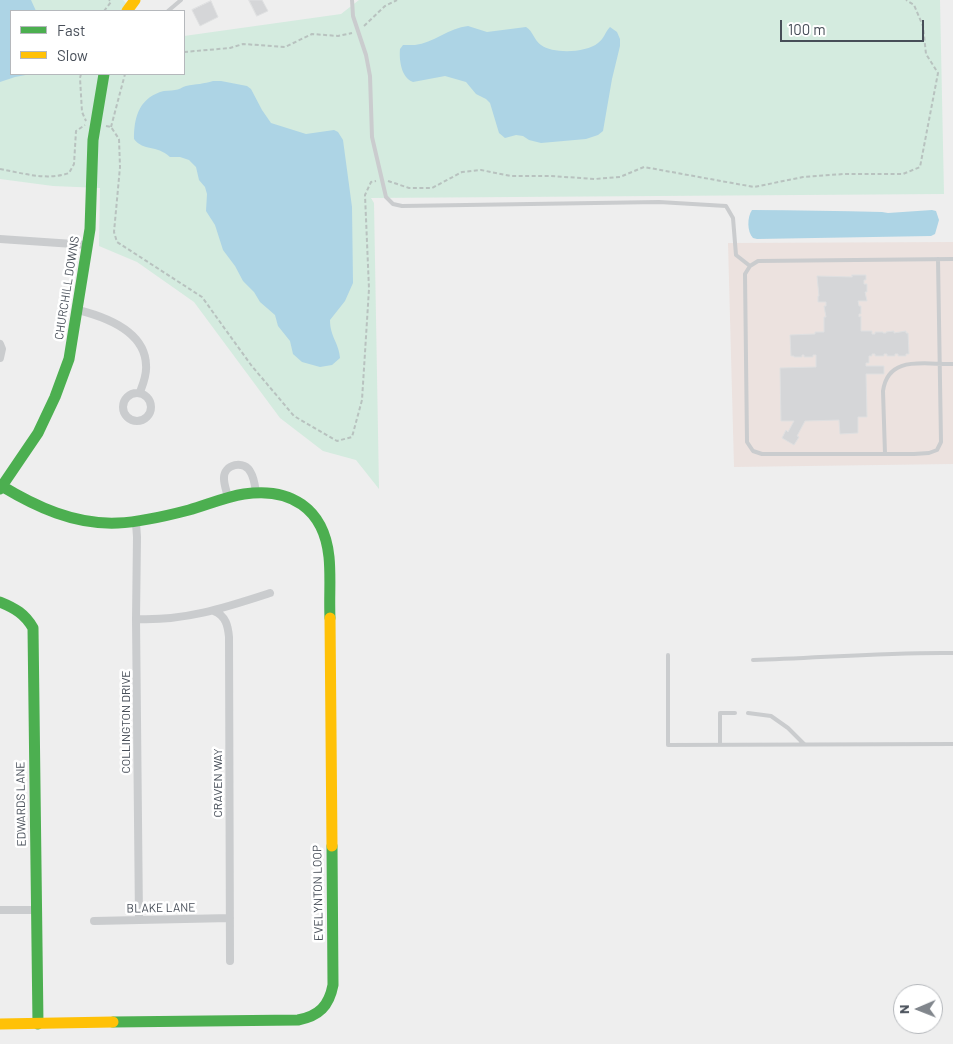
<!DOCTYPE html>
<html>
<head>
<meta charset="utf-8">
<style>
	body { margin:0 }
	#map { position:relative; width:953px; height:1044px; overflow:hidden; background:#eee; font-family:Barlow,sans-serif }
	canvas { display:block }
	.legend { position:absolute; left:10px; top:10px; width:175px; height:65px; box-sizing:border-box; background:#fff; border:1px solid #b5b8bc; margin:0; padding:6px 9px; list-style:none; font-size:15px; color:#474e58 }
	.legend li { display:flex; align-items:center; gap:10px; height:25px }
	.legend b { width:25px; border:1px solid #b5b8bc }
	.north { position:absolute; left:893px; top:984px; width:50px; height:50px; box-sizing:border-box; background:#fff; border:1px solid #b5b8bc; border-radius:50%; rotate:269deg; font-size:14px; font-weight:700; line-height:20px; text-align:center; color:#474e58 }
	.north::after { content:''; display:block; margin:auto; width:18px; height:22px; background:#81868c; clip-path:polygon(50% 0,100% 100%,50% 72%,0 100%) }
	.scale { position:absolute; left:780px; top:20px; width:144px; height:22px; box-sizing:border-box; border:2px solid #474e58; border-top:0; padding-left:6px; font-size:15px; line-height:18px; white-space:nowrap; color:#474e58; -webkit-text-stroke:4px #fff; paint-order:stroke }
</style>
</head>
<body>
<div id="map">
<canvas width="953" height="1044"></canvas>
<ul class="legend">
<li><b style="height:6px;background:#4caf50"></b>Fast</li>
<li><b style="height:6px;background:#ffc107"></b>Slow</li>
</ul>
<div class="north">N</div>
<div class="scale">100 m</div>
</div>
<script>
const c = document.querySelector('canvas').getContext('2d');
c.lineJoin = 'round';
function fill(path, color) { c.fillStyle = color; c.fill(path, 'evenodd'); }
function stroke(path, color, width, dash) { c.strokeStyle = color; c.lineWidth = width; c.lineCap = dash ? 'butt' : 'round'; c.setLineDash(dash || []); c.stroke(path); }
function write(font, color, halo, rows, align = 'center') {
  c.font = font + ' Barlow,sans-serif'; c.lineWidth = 5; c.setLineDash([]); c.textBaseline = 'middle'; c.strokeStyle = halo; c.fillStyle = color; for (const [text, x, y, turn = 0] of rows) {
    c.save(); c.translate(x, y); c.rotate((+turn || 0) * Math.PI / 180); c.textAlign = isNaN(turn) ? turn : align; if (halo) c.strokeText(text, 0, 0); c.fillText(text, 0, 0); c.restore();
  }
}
fill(new Path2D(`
	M953,242V464L734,467L728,243Z`), '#ece2df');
fill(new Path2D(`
	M0,0H123L134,11H11V74H184V36L341,14L359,0H940L944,194L371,198L374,203L379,489L356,460L323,451L280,418L194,302L137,262L99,246L100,188L53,186L0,179Z`), '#d4ebdf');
fill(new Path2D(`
	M0,0H31L36,11H11V74H31L15,77L0,82Z
	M468,26L487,32L526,27C533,31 534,40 541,45C553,54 586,53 598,43C604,39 605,32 610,27L617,32L620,39V46L612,79L603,131L598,135L586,139L541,143L529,140L523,136L516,135L505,138L499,133L490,103L486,99L476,94L466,82L445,76L413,82C401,78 399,59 400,49L403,45C407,45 411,45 415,45C433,43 449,28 468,26Z
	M213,81H221L247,86L251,89L262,110L271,123L306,134L334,130L338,132L343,140L352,207L353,283L345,301L330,320C330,337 339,343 340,358L332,365L320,367L302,362L293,354L290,341L278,326L275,315L260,302L254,292L243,281L235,266L223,250L215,225L206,211L207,194L205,187L199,180L196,167L189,160L180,157H170C156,144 144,152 134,139C134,119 138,100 160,92C165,90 170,91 175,90C179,90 182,87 186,86C196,84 204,84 213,81Z
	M752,210C796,210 839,211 882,212L888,213L932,210L936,211L939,220L935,234L931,236L757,239L753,238C747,232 747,217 752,210Z`), '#add4e5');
const building = new Path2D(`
	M249,0H262L268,11L257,16Z
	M211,1L218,17L200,26L192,10Z
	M852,275H866V280H864V284H867V292H865L867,301H858L859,306H861V314H859V317L861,316V331H872V334H875V332H883V333H886V332L894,331V333L906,331V333H908L909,354H906V356H898V354H895V356H887V354H884V356H875V354H872V356H869V363H866V366H884V374H866L867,417H858V433L840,434L839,420L805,421L797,436L799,437L794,445L782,438L786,430L788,432L794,421H781L780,368L816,367V355H813V357H804V355H802V357H794V356H791L790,335L815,334V332H824V317H826L824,306H826V302H818V296H819L817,276L852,277Z`);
fill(building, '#d5d6d8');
stroke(building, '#dfe0e1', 1);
stroke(new Path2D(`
	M104,11L111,2L109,0
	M364,26L385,6L397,0
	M184,52L230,48L243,44L285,47L312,34L338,36L352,33
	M81,74L80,78L82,112L86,121
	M106,126L111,127L119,139L120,167L114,232L117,242L202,297L251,365L294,416L337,441L352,437L362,400L369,289L365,195L371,182L376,181
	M111,127L125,74
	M0,169C22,173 47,181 69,173L74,164L76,131L85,125
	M388,181L409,188H432L462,172L481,170L511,176H551L595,179L620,177L644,167L754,187L803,177L844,174H903L920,167L938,73L926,54L923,26L914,5L906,0`), '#b8c2bf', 2, [4, 2.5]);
stroke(new Path2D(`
	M352,0L353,16L366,55L370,76L372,137L386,197L393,204L402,206L659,202L726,206L733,218L736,255L750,266
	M168,11L181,0
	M938,259L941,442L937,450L929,453L914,454H762L753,451L747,442L745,274L750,266L758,261L953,259
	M885,454L883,391C888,354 926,365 953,364
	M668,655V745L953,744
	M753,660C820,658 887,652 953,653
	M748,713L771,716L788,728L804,744
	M720,745V713H735`), '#caccce', 4);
stroke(new Path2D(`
	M0,239L88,245
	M78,310C106,317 145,331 146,365C147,375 143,384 140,392
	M0,344L2,349L0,358
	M123 407a14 14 0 1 1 28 0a14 14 0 1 1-28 0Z
	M228,498C227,492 224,485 224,479C223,464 245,459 251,473C254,478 255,486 256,492
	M136,523L137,537L136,619L139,920
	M214,611C226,616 228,626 229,637L230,961
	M136,619C185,621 224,608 270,593
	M0,910H37
	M94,921L230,918`), '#caccce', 8);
stroke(new Path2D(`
	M0,485C36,507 75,525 118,523C142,522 166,516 189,510C207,505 225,497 244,494C290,487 324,508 329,557C331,577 329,598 330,618
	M0,489L38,433L55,397L69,359L90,229L93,140L104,74
	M0,602C15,608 25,614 33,628L38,1024
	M113,1022L298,1020C319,1016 329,1006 333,985L332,846`), '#4caf50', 11);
stroke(new Path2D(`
	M127,11L135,0
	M330,618L332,846
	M0,1024L113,1022`), '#ffc107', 11);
write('12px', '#474e58', '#fff', [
	["CHURCHILL DOWNS",67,288,-81],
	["COLLINGTON DRIVE",126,722,-90],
	["CRAVEN WAY",218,783,-90],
	["EDWARDS LANE",21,804,-91],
	["EVELYNTON LOOP",318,893,-91],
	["BLAKE LANE",161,908,-1]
]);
</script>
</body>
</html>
